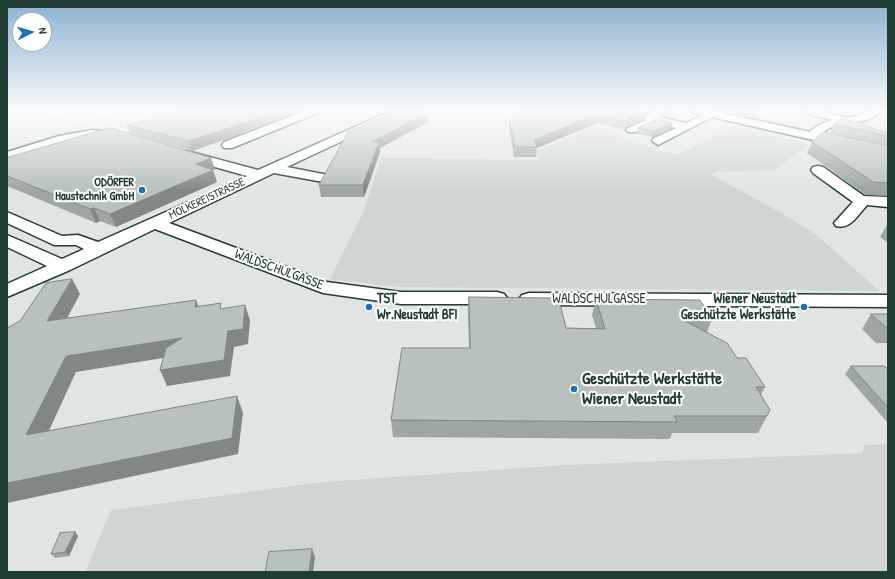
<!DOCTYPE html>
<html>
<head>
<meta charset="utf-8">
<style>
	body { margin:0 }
	#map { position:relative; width:895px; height:579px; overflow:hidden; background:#f2f3f3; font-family:"Patrick Hand",sans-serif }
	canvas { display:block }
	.frame { position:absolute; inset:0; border:8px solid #1f3d34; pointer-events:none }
	.north { position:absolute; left:12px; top:12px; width:40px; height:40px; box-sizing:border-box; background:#fff; border:1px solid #a5b1ae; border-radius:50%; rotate:84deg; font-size:11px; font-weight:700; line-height:16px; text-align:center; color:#1f3d34 }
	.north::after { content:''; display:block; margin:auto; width:14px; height:18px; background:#1f6fb2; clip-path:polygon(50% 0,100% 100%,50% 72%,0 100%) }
</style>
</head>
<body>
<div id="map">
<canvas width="895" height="579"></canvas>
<div class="frame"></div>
<div class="north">N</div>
</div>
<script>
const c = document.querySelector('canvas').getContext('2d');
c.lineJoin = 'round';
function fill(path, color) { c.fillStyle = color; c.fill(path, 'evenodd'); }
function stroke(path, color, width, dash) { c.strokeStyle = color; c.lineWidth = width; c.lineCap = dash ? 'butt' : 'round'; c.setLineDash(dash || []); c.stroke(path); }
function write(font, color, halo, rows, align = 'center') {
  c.font = font + ' "Patrick Hand",sans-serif'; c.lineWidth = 4; c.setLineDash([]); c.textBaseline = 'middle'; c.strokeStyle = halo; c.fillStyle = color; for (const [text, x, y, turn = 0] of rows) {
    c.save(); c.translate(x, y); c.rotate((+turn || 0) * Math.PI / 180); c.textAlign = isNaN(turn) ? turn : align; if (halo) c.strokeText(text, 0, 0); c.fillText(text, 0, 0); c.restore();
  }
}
fill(new Path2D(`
	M7,110H36L80,122L125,110H888V444L864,445L862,453L562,465L322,482L111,510L85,572H7Z`), '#e0e4e3');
fill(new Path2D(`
	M735,126L809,144L774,170L716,172L711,175L780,212L818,236L879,291L396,287L330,279L363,213L381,158L539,160L536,151L595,127L664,152L679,154Z
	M888,444V572H85L111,510L322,482L562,465L862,453L864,445Z`), '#ced5d3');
const minor = new Path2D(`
	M307,110H321L320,112L232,148H224L222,145L224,142Z
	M398,110H414L413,112L385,121L287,167L328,175L330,178L328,181L323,182L274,173L169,223L327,282L401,292H497L504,294L507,298L504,302L497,304H401L323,293L155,229L70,270L7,297V284L47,266L7,247V235L62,259L84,249L76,245H54L7,223V212L62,236L78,235L98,242L247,176L183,158L181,155L183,152L187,151L258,170L377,117Z
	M656,110H669L659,117L686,123L709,112H717L718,114L658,145L652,141L654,138L676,128L658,123L636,132H628L626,130L628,128L646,120L644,118Z
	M801,110H818L847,118L857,116L869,110H881C869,125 849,121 834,126C825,129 820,137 812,139L806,136C813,127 822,123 832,120L802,112Z
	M92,130L120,133L126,136L120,139C76,132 47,150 7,160V152L59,136Z
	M818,166L823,167L864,196L888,197V207L867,205C858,215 850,230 836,226L834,223L853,202L813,173L811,170L813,167Z
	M529,293L888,295V307L529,305L522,303L519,299L522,295Z`);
const major = new Path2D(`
	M688,110H710L888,149V157L694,113Z`);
stroke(minor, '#1f3d34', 3);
stroke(major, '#1f3d34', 3);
fill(minor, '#fff');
fill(major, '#fff');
fill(new Path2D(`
	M179,110H302L246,132L192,151L130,134L127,125L153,119Z
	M400,110L428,122L380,148V152L364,197H321L319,185Z
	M514,110H635L641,121L627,127L625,130L597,123L537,148L536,157H514L509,129V120L528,114Z
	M716,110H762L750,117Z
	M672,123L671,128L652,137L637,133L638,128Z
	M834,124L866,126L888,133V196L866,195L807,153L812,142L830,134Z
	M7,158H211L215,170H213L217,182L116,227L100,221L96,223L7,186Z
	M888,223V243L880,237Z
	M469,297L566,328H596L592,315L596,299L712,319L707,332L737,358L765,387L761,395L767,416L758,433H672L670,439L393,437L391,420L469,348L468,313Z
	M871,314H888V343H876L862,329Z
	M851,366L888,369V422H887L845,374Z
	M75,532L78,536L69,556L55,558L51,554Z`), '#9da6a3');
fill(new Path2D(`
	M279,110H302L246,132L192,151L189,141Z
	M755,110H762L750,117L752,112Z
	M643,112L641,121L627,127L625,130L626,121L629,118Z
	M428,113V122L380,148V152L364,197L363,185L371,142Z
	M598,114L597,123L537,148L534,140Z
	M672,123L671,128L652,137L653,131Z
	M211,158L215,170H213L217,182L116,227L110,214L196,164Z
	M94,208L100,221L96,223L90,209Z
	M72,279L80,294L57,337L47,321Z
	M196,300L202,315L195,307Z
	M245,305L250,320L248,344L234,347L230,376L167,386L160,370L228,331Z
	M182,338L188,354L76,372L39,452L26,435L66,356Z
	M237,396L243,413L238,454L7,503V483Z
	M75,532L78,536L69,556L65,552Z
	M312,549L315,557L313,572H309Z`), '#808784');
const building = new Path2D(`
	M179,110H279L244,123L189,141L127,125L153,119Z
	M400,110H427L428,113L371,142H379L363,185H319L348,132Z
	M540,110H635L643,112L629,118L626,121L598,114L534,140L537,147H515L509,120Z
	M743,110H755L752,112Z
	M659,119L672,123L653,131L638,128Z
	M842,119L862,123L866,126L888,133V136L834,124Z
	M110,128L211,158L196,164L213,170L110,214L94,208L90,209L7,176V158Z
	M824,132L888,146V183L873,182L812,142Z
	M72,279L47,321L196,300L195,307L221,303L220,309L245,305L243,329L228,331L224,360L160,370L166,348L182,338L66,356L26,435L237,396L232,438L7,483V328L20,321L46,283Z
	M469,297L552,298L559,300L566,328L605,329L596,299L700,300L712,319H681L727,343L737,358H746L765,387H756L770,410L767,416H674L677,422L391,420L402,348H470Z
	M871,314H888V328H887Z
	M851,366H884L888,369V407Z
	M75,532L65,552L51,554L60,533Z
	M312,549L309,572H265L269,552Z`);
fill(building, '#b7c1bd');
stroke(building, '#808784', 1);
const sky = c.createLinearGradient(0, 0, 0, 191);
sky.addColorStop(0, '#8bb1cf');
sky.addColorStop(0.58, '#f9fafa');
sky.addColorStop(1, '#f9fafa00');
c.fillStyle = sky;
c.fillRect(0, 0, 895, 191);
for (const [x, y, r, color] of [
	[142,190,4,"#1f6fb2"],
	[369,307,4,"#1f6fb2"],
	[804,307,4,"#1f6fb2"],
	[574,389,4,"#1f6fb2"]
]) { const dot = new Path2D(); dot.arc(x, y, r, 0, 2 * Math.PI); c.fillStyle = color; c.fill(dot); stroke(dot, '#fff', 1.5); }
write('bold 12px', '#1f3d34', '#fff', [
	["ODÖRFER",134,183],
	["Haustechnik GmbH",134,197]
], 'right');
write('12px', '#1f3d34', '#fff', [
	["MOLKEREISTRASSE",207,199,-25]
]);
write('14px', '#1f3d34', '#fff', [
	["WALDSCHULGASSE",279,270,20],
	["WALDSCHULGASSE",599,299]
]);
write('bold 14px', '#1f3d34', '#fff', [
	["TST",377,299],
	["Wr.Neustadt BFI",377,315],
	["Wiener Neustadt",796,299,"right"],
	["Geschützte Werkstätte",796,315,"right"]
], 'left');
write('bold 17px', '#1f3d34', '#fff', [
	["Geschützte Werkstätte",582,379],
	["Wiener Neustadt",582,399]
], 'left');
</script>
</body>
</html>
